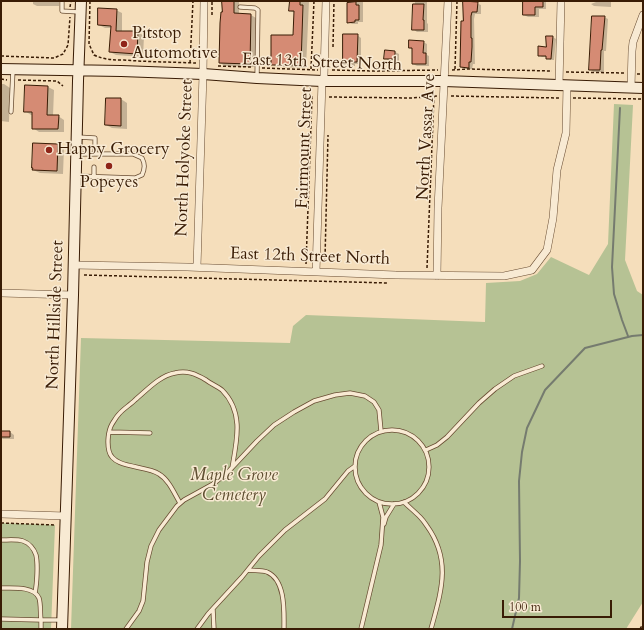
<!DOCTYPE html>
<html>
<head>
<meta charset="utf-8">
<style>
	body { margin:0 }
	#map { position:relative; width:644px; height:630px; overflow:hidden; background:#f5debb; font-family:Cardo,serif }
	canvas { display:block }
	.frame { position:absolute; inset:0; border:2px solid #391c05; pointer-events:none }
	.scale { position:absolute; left:502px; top:600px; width:110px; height:18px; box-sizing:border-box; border:2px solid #391c05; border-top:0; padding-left:5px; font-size:12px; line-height:14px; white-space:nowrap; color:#391c05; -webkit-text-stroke:3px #f8ead3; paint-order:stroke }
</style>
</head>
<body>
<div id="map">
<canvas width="644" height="630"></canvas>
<div class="frame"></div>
<div class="scale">100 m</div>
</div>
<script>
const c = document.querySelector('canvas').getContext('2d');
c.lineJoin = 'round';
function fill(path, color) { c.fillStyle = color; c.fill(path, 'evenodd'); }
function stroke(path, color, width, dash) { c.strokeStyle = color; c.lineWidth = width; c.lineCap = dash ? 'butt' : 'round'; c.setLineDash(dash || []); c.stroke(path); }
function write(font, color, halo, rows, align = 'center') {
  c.font = font + ' Cardo,serif'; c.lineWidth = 3; c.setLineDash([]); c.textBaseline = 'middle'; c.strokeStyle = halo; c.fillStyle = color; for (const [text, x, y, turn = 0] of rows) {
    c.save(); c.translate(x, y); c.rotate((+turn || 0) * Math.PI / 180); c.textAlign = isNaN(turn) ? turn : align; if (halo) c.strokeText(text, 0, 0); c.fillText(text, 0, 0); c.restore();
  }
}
fill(new Path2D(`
	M614,104L633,105L625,260L637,291L643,295V602L626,629H71L81,338L290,343L293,326L306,315L485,322L486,283L520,281L537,274L551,257L589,275L608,244Z
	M1,523L55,525L51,629H1Z`), '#b6c294');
fill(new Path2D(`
	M33,1H59V6H37L33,4Z
	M223,1H239V14L251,15L256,18L255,67L225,66L220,63Z
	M291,1H309L306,68L277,67L272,64L294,36L295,13L290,11Z
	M350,1H363V22H358V24H352L348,22Z
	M415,1H427V23L428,24V32H417L413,29Z
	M464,1H476V3L481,5V14H475L474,19L475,64H473L472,69H465L461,67L464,22Z
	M535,1H546V9H539V17H528L524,15Z
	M596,1H610L611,2V7L594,6L591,4L596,2Z
	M116,10L122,13V32H138L144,36L143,57L116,55L110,52L111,28H105L99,25Z
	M604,17L608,19L606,51H604V72H594L590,69Z
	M357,35L361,38V64H355V66H347L344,64Z
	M553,37L556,39L554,60H551L547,58V57H542L539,55L547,48Z
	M423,42L427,44V55L429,56V66H417L413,64V50L410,48Z
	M386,51L395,52L399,54V61H389L385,58Z
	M1,84H4L10,88L9,122L1,121Z
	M48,87L54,90L53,116H58L64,120V132H39L33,128V115H31L25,111Z
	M121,99L127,103V129L112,128L106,125Z
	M58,145L64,148L63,174L40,173L33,170Z
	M1,432H10L14,435V439H3L1,438Z`), '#0003');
stroke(new Path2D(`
	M620,108L612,267L614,294L622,320L628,336
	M512,629L519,598L520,561L519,481L522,452L527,428L545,390L585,348L632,336L643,335`), '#757b6f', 2);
const building = new Path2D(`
	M222,1H234V13L251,14L250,64L219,63L220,23L221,12H222Z
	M290,1H300V5H303L301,65H271V35H293L294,11H289Z
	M463,1L478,2L477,12H472L471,16V38H472V47L471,62H469V68L460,67L461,21H463Z
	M523,1H543V7H535V15H523Z
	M356,2V5H359V20H355V22L347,23V3Z
	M413,4H424L423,20H424V30H412Z
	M98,8L117,9L116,31H138L137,54L109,52L111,26L98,25Z
	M592,16H605L602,50H601L600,70H589Z
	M343,34H358L357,62H351V64H343Z
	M546,36H553L551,59H546V56H538V46L546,47Z
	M409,40L424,41L423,53H426V64H412V48H409Z
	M385,50L395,51V59H384Z
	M25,85L48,86L47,115H59L58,129H32V112H24Z
	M106,98H121V126L105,125Z
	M33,143L58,144L57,171L32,170L33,168H32Z
	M1,431H10V437H1Z`);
fill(building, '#d58b74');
stroke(building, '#391c05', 1);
const lane = new Path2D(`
	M62,1V11L79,12
	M240,7L255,8L258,10L257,77
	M11,112L13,70
	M78,137L95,138V154
	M77,176L135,178L142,175C145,168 145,164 142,158L133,154H78
	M94,177V167
	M355 467a37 37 0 1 1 74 0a37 37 0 1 1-74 0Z
	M110,432L150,433
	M426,450L437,445L447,437L479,403L495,389L514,376L542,366
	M404,502C409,507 415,512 420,517C423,520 425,523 427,526C452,561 441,592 431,629
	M180,503C174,493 169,480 159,474C146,465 113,469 109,451C107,443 108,431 112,424C114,421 116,417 119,414C123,409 130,405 135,400C147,390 159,376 175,373C187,370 196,374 206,380C211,384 217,386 222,390C244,412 237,440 232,468
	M384,524L386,517L394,504
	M1,540C8,540 17,539 23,541C29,543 34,549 36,555C38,564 37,583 35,593
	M248,570C254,571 261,570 267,572C286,580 284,612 284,629
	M1,588C12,588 34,586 39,598C41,604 40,613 41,620L1,619
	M213,609L214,629
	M41,629V620H61
	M126,629L139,611L143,601L147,562L151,546L159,530L177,506L184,500L213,484L227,473L257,441L274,425L294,412L314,401L335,395L350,393L365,396L374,402L379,410L381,431
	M197,629L208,614L242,577L259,556L285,530L325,499L348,471L355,466
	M361,629L381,545L383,517L379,502`);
const street = new Path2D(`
	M559,85L561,1
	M631,88L632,51L633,42L643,15
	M73,265L187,267L396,275L504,276L532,270L547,250L553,218L557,170L566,133L567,85
	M197,267L203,74L204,1
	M316,272L322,81L324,76L326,1
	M437,276L438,208L448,1
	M1,293L73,295
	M1,514L66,516`);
const secondary = new Path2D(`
	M1,69L121,71L203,74L257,78L322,81H444L643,88
	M62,629L73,295L78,81L81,1`);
stroke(lane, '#684c32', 5);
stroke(street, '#684c32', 8);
stroke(secondary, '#391c05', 12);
stroke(new Path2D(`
	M90,1L89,44L94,55C105,60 113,60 124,60C148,62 172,62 196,63
	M70,7L71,1
	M212,15V1
	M333,47L334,1
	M1,56L54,58L63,54L68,45L70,17
	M190,63L193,1
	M218,66L252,67
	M262,68L318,70
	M311,69L314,1
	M455,69L457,1
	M332,70L375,71L438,70
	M452,70L468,69L552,71
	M566,72L624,73
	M637,74H643
	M1,79L7,80
	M18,80L57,81L63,86
	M451,96L559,98
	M329,97L411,98L437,96
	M573,98L643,99
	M323,261L325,259L328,135
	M306,264L312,96
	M427,268L434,95
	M84,275L388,283
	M1,523L55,525
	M640,629L643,624`), '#391c05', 1.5, [3, 2]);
stroke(lane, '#f8ead3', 3.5);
stroke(street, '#f8ead3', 7);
stroke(secondary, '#f8ead3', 10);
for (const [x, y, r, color] of [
	[124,44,4,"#8f2418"],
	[49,150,4,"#8f2418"],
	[109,166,4,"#8f2418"]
]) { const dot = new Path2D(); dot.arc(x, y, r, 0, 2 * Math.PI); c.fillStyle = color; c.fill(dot); stroke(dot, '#f8ead3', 1.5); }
write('17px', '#391c05', '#f8ead3', [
	["Pitstop",132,34],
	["Automotive",132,54],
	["Happy Grocery",57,150],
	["Popeyes",109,183,"center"]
], 'left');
write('17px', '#391c05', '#f8ead3', [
	["East 13th Street North",322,63,2],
	["North Vassar Ave",427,137,-87],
	["Fairmount Street",305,148,-88],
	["North Holyoke Street",185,158,-88],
	["East 12th Street North",310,257,2],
	["North Hillside Street",56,315,-88]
]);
write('italic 17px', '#5e4e30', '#f8ead3', [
	["Maple Grove",234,476],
	["Cemetery",234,496]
]);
</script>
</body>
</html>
